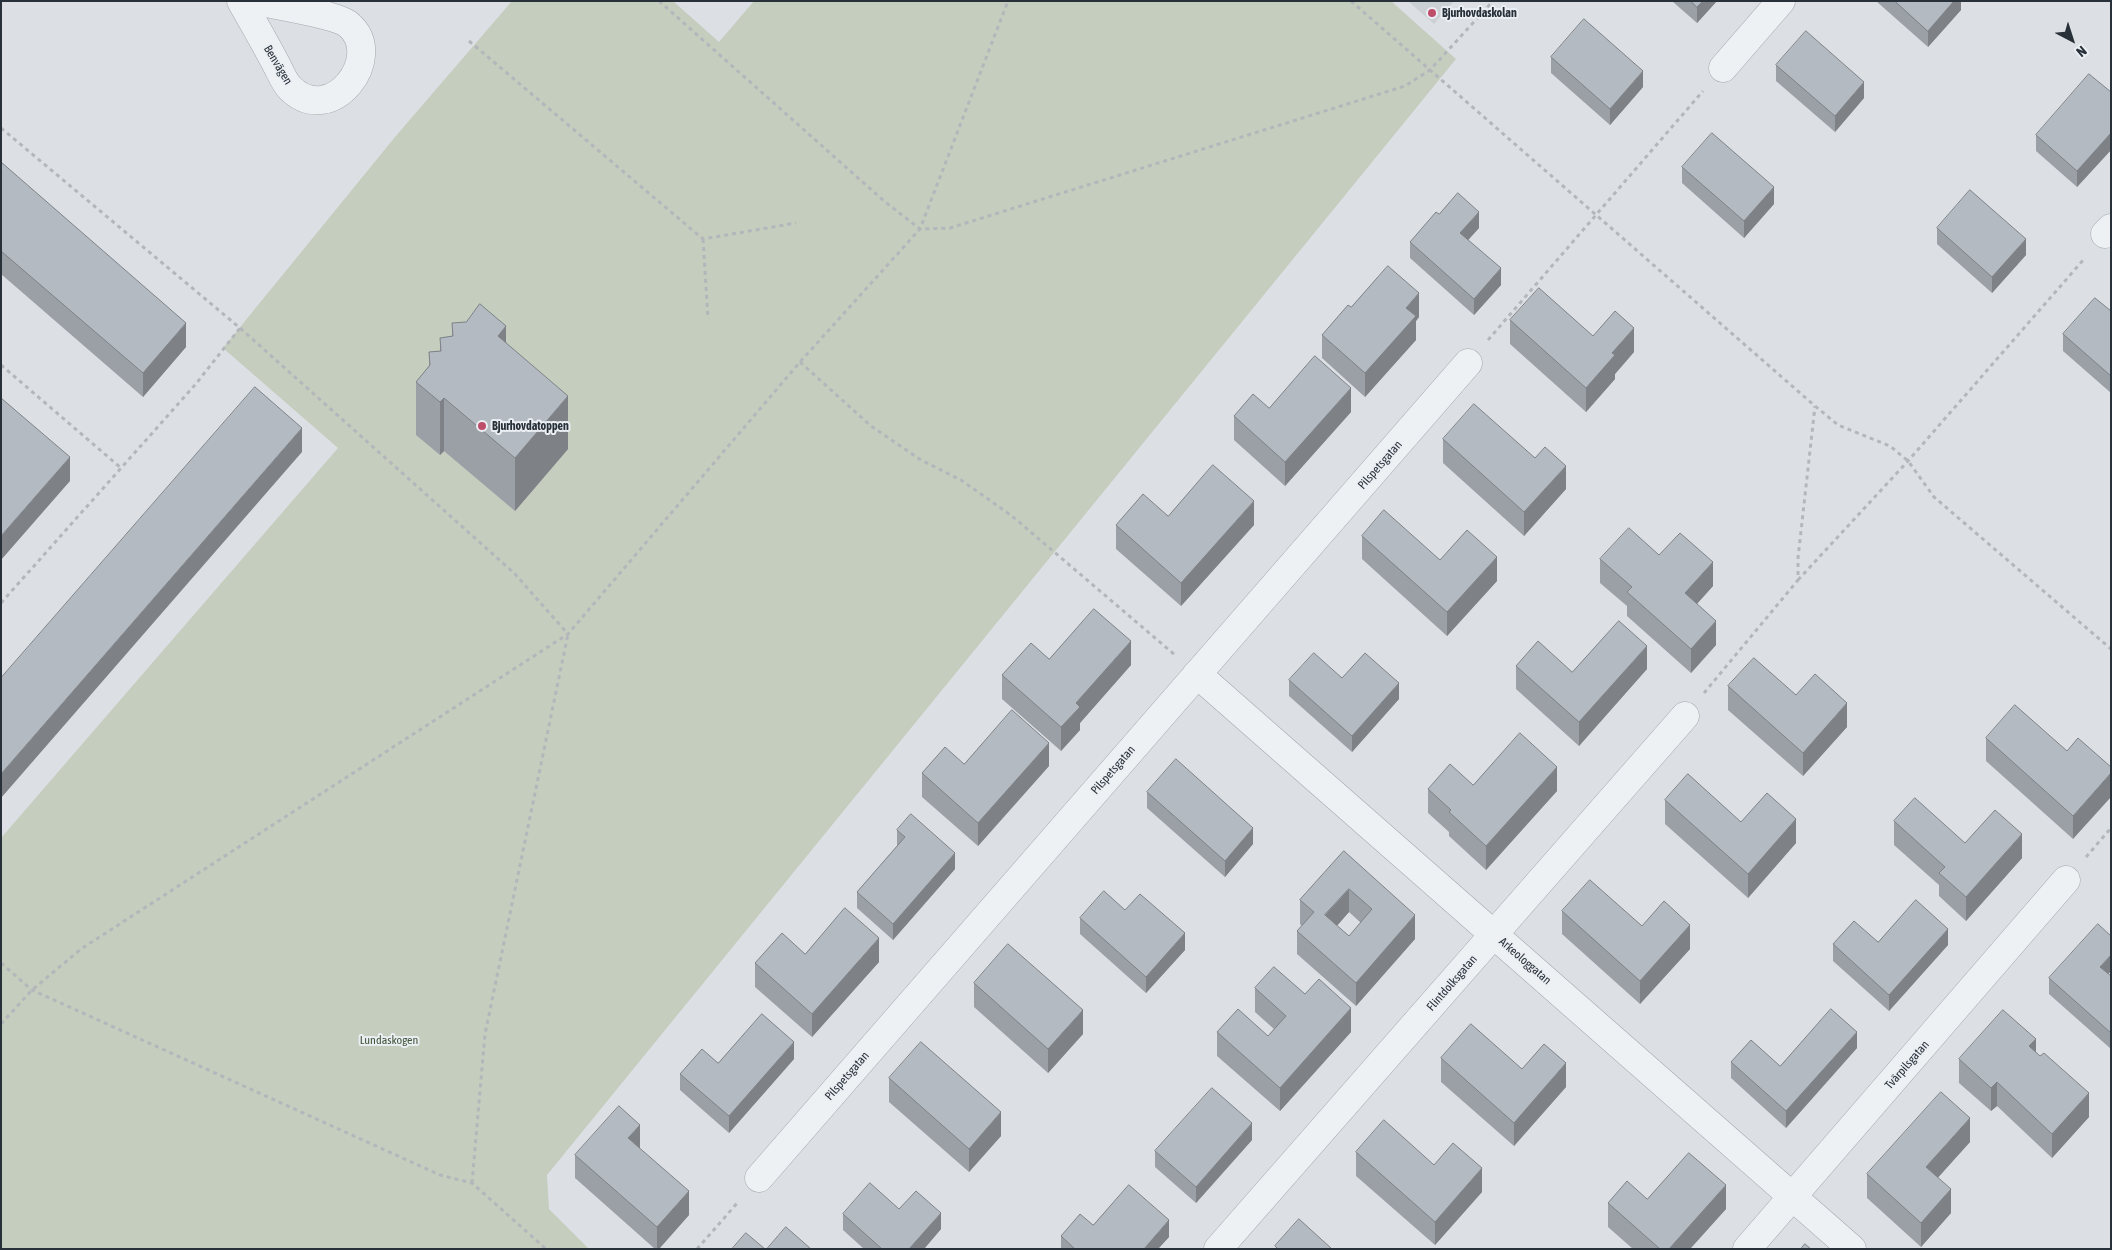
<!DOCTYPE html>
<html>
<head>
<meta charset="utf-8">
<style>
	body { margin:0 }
	#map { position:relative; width:2112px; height:1250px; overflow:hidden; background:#dce0e4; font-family:"Asap Condensed",sans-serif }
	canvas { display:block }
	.frame { position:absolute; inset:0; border:2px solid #283039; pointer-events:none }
	.north { position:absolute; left:2047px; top:15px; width:50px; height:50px; -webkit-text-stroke:4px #ebeff3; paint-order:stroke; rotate:140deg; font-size:14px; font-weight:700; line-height:20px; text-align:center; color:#283039 }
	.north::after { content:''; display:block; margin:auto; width:18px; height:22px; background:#283039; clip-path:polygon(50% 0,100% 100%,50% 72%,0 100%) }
</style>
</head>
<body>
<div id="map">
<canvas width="2112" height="1250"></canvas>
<div class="frame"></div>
<div class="north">N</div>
</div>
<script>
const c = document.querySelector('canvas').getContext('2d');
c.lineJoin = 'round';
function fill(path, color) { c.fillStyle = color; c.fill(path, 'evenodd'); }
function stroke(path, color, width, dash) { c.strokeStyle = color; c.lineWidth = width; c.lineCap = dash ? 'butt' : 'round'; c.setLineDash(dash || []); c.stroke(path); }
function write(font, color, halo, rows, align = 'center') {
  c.font = font + ' "Asap Condensed",sans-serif'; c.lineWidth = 4; c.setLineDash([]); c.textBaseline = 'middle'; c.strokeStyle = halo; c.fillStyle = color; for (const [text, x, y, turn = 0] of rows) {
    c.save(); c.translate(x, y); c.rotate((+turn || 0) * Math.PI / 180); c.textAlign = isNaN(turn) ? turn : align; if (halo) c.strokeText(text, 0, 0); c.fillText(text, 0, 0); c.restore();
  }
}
fill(new Path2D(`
	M1408,1H1454L1434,24Z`), '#cbd0d5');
fill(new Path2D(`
	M512,1H673L719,42L754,1H1391L1456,59L547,1175L549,1209L589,1249H1V838L338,448L223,348L395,137Z`), '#c4cdbe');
const minor = new Path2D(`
	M241,1C253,22 265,43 276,64C280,71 284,82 290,88C331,129 386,57 349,25C336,14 276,6 257,1
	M1723,68L1781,1
	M2105,234L2111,228
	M759,1178L1468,363
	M1218,1249L1685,716
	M1747,1249L2066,880`);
const tertiary = new Path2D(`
	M1197,674L1852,1249`);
stroke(minor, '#a2a8ad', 29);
stroke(tertiary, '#a2a8ad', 29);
stroke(new Path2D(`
	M659,1L884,201L920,229L950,228L1405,86L1430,70L1493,1
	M1351,1L1815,406L1838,425L1890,446L1908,461L1934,497L2111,649
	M469,41L703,239L796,223
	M1,128L240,328L514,573L568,634
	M703,239L708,319
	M1488,340L1703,91
	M800,362L871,426L921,460L961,480L1012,516L1175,655
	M1,365L121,468
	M1798,580L1908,461L2085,258
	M1,603L195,385L240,328
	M1704,693L1798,580V558L1815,406
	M2086,857L2111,828
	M1,963L32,990L440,1175L472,1183L546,1249
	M1,1024L32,990L81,949L568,634L800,362L920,229L1008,1
	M472,1183L485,1034L568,634
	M697,1249L739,1201`), '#b3b7bb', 3, [4, 4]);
stroke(minor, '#eef1f3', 28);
stroke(tertiary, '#eef1f3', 28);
fill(new Path2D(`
	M1672,1H1717L1697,23Z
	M1876,1H1961V10L1928,47Z
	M1551,57L1643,87L1610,125L1551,73Z
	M1776,65L1864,98L1835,132L1776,81Z
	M2111,92V150L2077,187L2036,151V135Z
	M1,162L186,347L143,397L1,274Z
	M1682,167L1774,204L1744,238L1682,183Z
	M1439,214L1479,228L1468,240L1501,285L1474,315L1410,258V242Z
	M1937,228L2026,255L1992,293L1937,244Z
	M1351,307L1419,317L1416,321V340L1365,397L1322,358V335Z
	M2111,311V393L2063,351V334Z
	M1510,320L1593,336L1634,352L1615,374V379L1586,412L1510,344Z
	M452,323L506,342L568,449L515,511L444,451L440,455L416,435V382L429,366V352L440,351V338L452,336Z
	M1269,408L1351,412L1285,486L1234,440V416Z
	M1443,439L1566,489L1524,536L1443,463Z
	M1168,516L1254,525L1181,606L1116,549V525Z
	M1362,536L1440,560L1497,581L1447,636L1362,559Z
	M1659,555L1713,586L1697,604L1716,645L1691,673L1627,616V606L1600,583V559Z
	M1049,659L1131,665L1080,723V730L1061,751L1002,699V675Z
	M1516,666L1572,672L1647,669L1579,746L1516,689Z
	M1342,678L1399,699L1352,752L1289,696V680Z
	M1728,686L1796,695L1847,727L1803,776L1728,710Z
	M1986,738L2067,751L2078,738L2073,839L1986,761Z
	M964,764L1049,766L978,846L922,797V773Z
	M1473,785L1557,791L1486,870L1449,836V832L1428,813V789Z
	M1147,792L1253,844L1225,877L1147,808Z
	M1665,800L1741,822L1796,843L1748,898L1665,824Z
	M1894,821L1965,843L2022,858L1966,921L1939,896V885L1894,845Z
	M897,830L955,869L893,940L857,908V892L897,846Z
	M1344,851L1415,939L1356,1006L1297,954V931L1302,926L1300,924V900ZM1349,912L1361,923L1349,936L1337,926Z
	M1562,911L1642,926L1690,949L1640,1004L1562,934Z
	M1080,918L1185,950L1146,993L1080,934Z
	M1878,942L1948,945L1889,1011L1833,961V944Z
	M805,954L879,962L812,1037L755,987V963Z
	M2111,971L2108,974L2111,976V1049L2049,994V978Z
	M974,983L1083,1034L1048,1073L974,1007Z
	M1255,988L1305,994L1351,1032L1280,1111L1217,1056V1032L1268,1036L1274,1029L1255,1012Z
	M1857,1048L1786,1128L1731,1078V1062L1780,1066Z
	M2036,1052L2089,1117L2052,1158L1997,1106L1991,1111L1959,1083V1059Z
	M1441,1058L1522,1069L1566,1087L1514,1146L1441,1082Z
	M794,1059L729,1133L680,1090V1074L718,1063Z
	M889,1078L1001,1136L969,1172L889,1102Z
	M1252,1140L1196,1203L1155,1167V1151Z
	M1970,1142L1938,1177L1951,1213L1921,1247L1867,1198V1174Z
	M1356,1152L1434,1165L1482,1192L1435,1245L1356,1176Z
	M575,1155L689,1215L659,1249H655L575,1178Z
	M1647,1199L1726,1209L1690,1249H1633L1608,1227V1203Z
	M899,1209L941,1229L924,1249H864L843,1230V1214Z
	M1093,1225L1169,1237L1158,1249H1061V1236Z`), '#9ba0a6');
fill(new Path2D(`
	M1703,1H1717L1697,23V7Z
	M1954,1H1961V10L1928,47V31Z
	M1643,71V87L1610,125V109Z
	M1864,82V98L1835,132V116Z
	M2111,133V150L2077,187V171Z
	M1774,187V204L1744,238V221Z
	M1479,212V228L1460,249V233Z
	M2026,239V255L1992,293V277Z
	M1501,268V285L1474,315V299Z
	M1419,293V317L1416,321V340L1365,397V373L1406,308Z
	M186,323V347L143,397V373Z
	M506,326V379L498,336Z
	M1634,328V352L1615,374V379L1586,412V388L1612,353Z
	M1351,388V412L1285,486V462Z
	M568,396V449L515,511V458Z
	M444,398V451L440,455V402Z
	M302,428V452L1,798V774Z
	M70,457V481L1,560V536Z
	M1566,466V489L1524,536V512Z
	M1254,501V525L1181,606V583Z
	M1497,557V581L1447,636V612Z
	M1713,562V586L1685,617V593Z
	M1716,621V645L1691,673V649Z
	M1131,641V665L1080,723V730L1061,751V727L1076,703Z
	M1647,646V669L1579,746V722Z
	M1399,683V699L1352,752V736Z
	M1847,703V727L1803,776V753Z
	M1049,743V766L978,846V823Z
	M1557,767V791L1486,870V846Z
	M2111,773V797L2073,839V816Z
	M1796,819V843L1748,898V874Z
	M1253,828V844L1225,877V861Z
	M2022,834V858L1966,921V897Z
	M955,853V869L893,940V924Z
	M1349,889V912L1325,939V915Z
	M1415,915V939L1356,1006V983Z
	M1690,925V949L1640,1004V981Z
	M1948,929V945L1889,1011V995Z
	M1185,933V950L1146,993V977Z
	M879,938V962L812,1037V1014Z
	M2111,955V971L2100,983V967Z
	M1351,1008V1032L1280,1111V1088Z
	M1083,1010V1034L1048,1073V1049Z
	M1857,1032V1048L1786,1128V1111Z
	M2036,1039V1062L2029,1046Z
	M794,1042V1059L729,1133V1116Z
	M1566,1063V1087L1514,1146V1123Z
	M1997,1082V1106L1991,1111V1088Z
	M2089,1093V1117L2052,1158V1134Z
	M1001,1112V1136L969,1172V1149Z
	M1970,1118V1142L1926,1191V1167Z
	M1252,1123V1140L1196,1203V1187Z
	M640,1125V1149L628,1138Z
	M1482,1168V1192L1435,1245V1222Z
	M1726,1185V1209L1690,1249H1669Z
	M1951,1189V1213L1921,1247V1223Z
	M689,1191V1215L659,1249H657V1227Z
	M941,1213V1229L924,1249H909Z
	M1169,1220V1237L1158,1249H1144Z`), '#7e8287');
const building = new Path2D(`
	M1691,1H1703L1697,7Z
	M1895,1H1954L1928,31Z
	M1584,19L1643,71L1610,109L1551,57Z
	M1806,31L1864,82L1835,116L1776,65Z
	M2089,74L2111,92V133L2077,171L2036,135Z
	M1712,133L1774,187L1744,221L1682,167Z
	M1,162L186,323L143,373L1,251Z
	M1970,190L2026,239L1992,277L1937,228Z
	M1458,193L1479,212L1460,233L1501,268L1474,299L1410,242L1436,212L1439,214Z
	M1388,266L1419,293L1406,308L1416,316L1365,373L1322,335L1348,305L1351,307Z
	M1539,288L1593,336L1615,311L1634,328L1612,353L1615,355L1586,388L1510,320Z
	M2095,298L2111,311V376L2063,334Z
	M480,304L506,326L498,336L568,396L515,458L444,398L440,402L416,382L430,365L429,352L441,351L440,338L453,336L452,323L466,322Z
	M1315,356L1351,388L1285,462L1234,416L1253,394L1269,408Z
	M255,387L302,428L1,774V678Z
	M1,398L70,457L1,536Z
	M1474,404L1535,458L1545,447L1566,466L1524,512L1443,439Z
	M1213,465L1254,501L1181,583L1116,525L1143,494L1168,516Z
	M1384,510L1440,560L1467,530L1497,557L1447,612L1362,536Z
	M1629,528L1659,555L1680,533L1713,562L1685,593L1716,621L1691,649L1627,592L1632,587L1600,559Z
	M1094,609L1131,641L1076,703L1080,707L1061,727L1002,675L1031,643L1049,659Z
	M1619,621L1647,646L1579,722L1516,666L1538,641L1572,672Z
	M1314,653L1342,678L1365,653L1399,683L1352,736L1289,680Z
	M1754,658L1796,695L1815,674L1847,703L1803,753L1728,686Z
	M2015,705L2067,751L2078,738L2111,767V773L2073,816L1986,738Z
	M1012,710L1049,743L978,823L922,773L945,747L964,764Z
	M1520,733L1557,767L1486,846L1449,812L1451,810L1428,789L1450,764L1473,785Z
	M1176,759L1253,828L1225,861L1147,792Z
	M1688,774L1741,822L1767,793L1796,819L1748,874L1665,800Z
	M1915,798L1965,843L1995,810L2022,834L1966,897L1939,873L1945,867L1894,821Z
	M911,814L955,853L893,924L857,892L905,837L897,830Z
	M1344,851L1415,915L1356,983L1297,931L1314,912L1300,900ZM1349,889L1372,909L1349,936L1325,915Z
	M1590,880L1642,926L1664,901L1690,925L1640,981L1562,911Z
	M1104,891L1125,910L1140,894L1185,933L1146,977L1080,918Z
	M1916,900L1948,929L1889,995L1833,944L1854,921L1878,942Z
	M845,908L879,938L812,1014L755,963L782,933L805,954Z
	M2098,924L2111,936V955L2100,967L2111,976V1033L2049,978Z
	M1008,944L1083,1010L1048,1049L974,983Z
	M1274,967L1305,994L1319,979L1351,1008L1280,1088L1217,1032L1238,1009L1268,1036L1286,1016L1255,988Z
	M1831,1009L1857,1032L1786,1111L1731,1062L1751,1040L1780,1066Z
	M2003,1010L2036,1039L2029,1046L2040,1056L2044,1053L2089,1093L2052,1134L1997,1082L1991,1088L1959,1059Z
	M762,1014L794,1042L729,1116L680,1074L702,1049L718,1063Z
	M1471,1024L1522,1069L1544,1044L1566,1063L1514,1123L1441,1058Z
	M921,1042L1001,1112L969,1149L889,1078Z
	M1212,1088L1252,1123L1196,1187L1155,1151Z
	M1941,1092L1970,1118L1926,1167L1951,1189L1921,1223L1867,1174Z
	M619,1106L640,1125L628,1138L689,1191L657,1227L575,1155Z
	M1384,1120L1434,1165L1453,1143L1482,1168L1435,1222L1356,1152Z
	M1689,1153L1726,1185L1669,1249H1660L1608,1203L1627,1181L1647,1199Z
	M870,1183L899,1209L916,1191L941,1213L909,1249H882L843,1214Z
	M1129,1185L1169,1220L1144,1249H1075L1061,1236L1080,1214L1093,1225Z
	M1299,1219L1332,1249H1278L1275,1246Z
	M786,1227L811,1249H767Z
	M746,1233L765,1249H732Z
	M1805,1244L1811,1249H1801Z`);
fill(building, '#b4bac1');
stroke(building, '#7e8287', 1);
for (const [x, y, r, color] of [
	[1432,13,5,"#bd4d69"],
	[482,426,5,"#bd4d69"]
]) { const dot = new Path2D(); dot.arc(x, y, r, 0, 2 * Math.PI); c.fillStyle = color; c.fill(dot); stroke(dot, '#ebeff3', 2); }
write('bold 12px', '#283039', '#ebeff3', [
	["Bjurhovdaskolan",1442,13],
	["Bjurhovdatoppen",492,426]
], 'left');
write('12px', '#283039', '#ebeff3', [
	["Benvägen",278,65,59],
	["Pilspetsgatan",1380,465,-49],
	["Pilspetsgatan",1113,770,-49],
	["Arkeologgatan",1525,961,41],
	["Flintdolksgatan",1452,983,-49],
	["Tvärpilsgatan",1907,1065,-49],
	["Pilspetsgatan",847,1076,-49]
]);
write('12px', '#3f5337', '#ebeff3', [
	["Lundaskogen",389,1040]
]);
</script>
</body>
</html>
